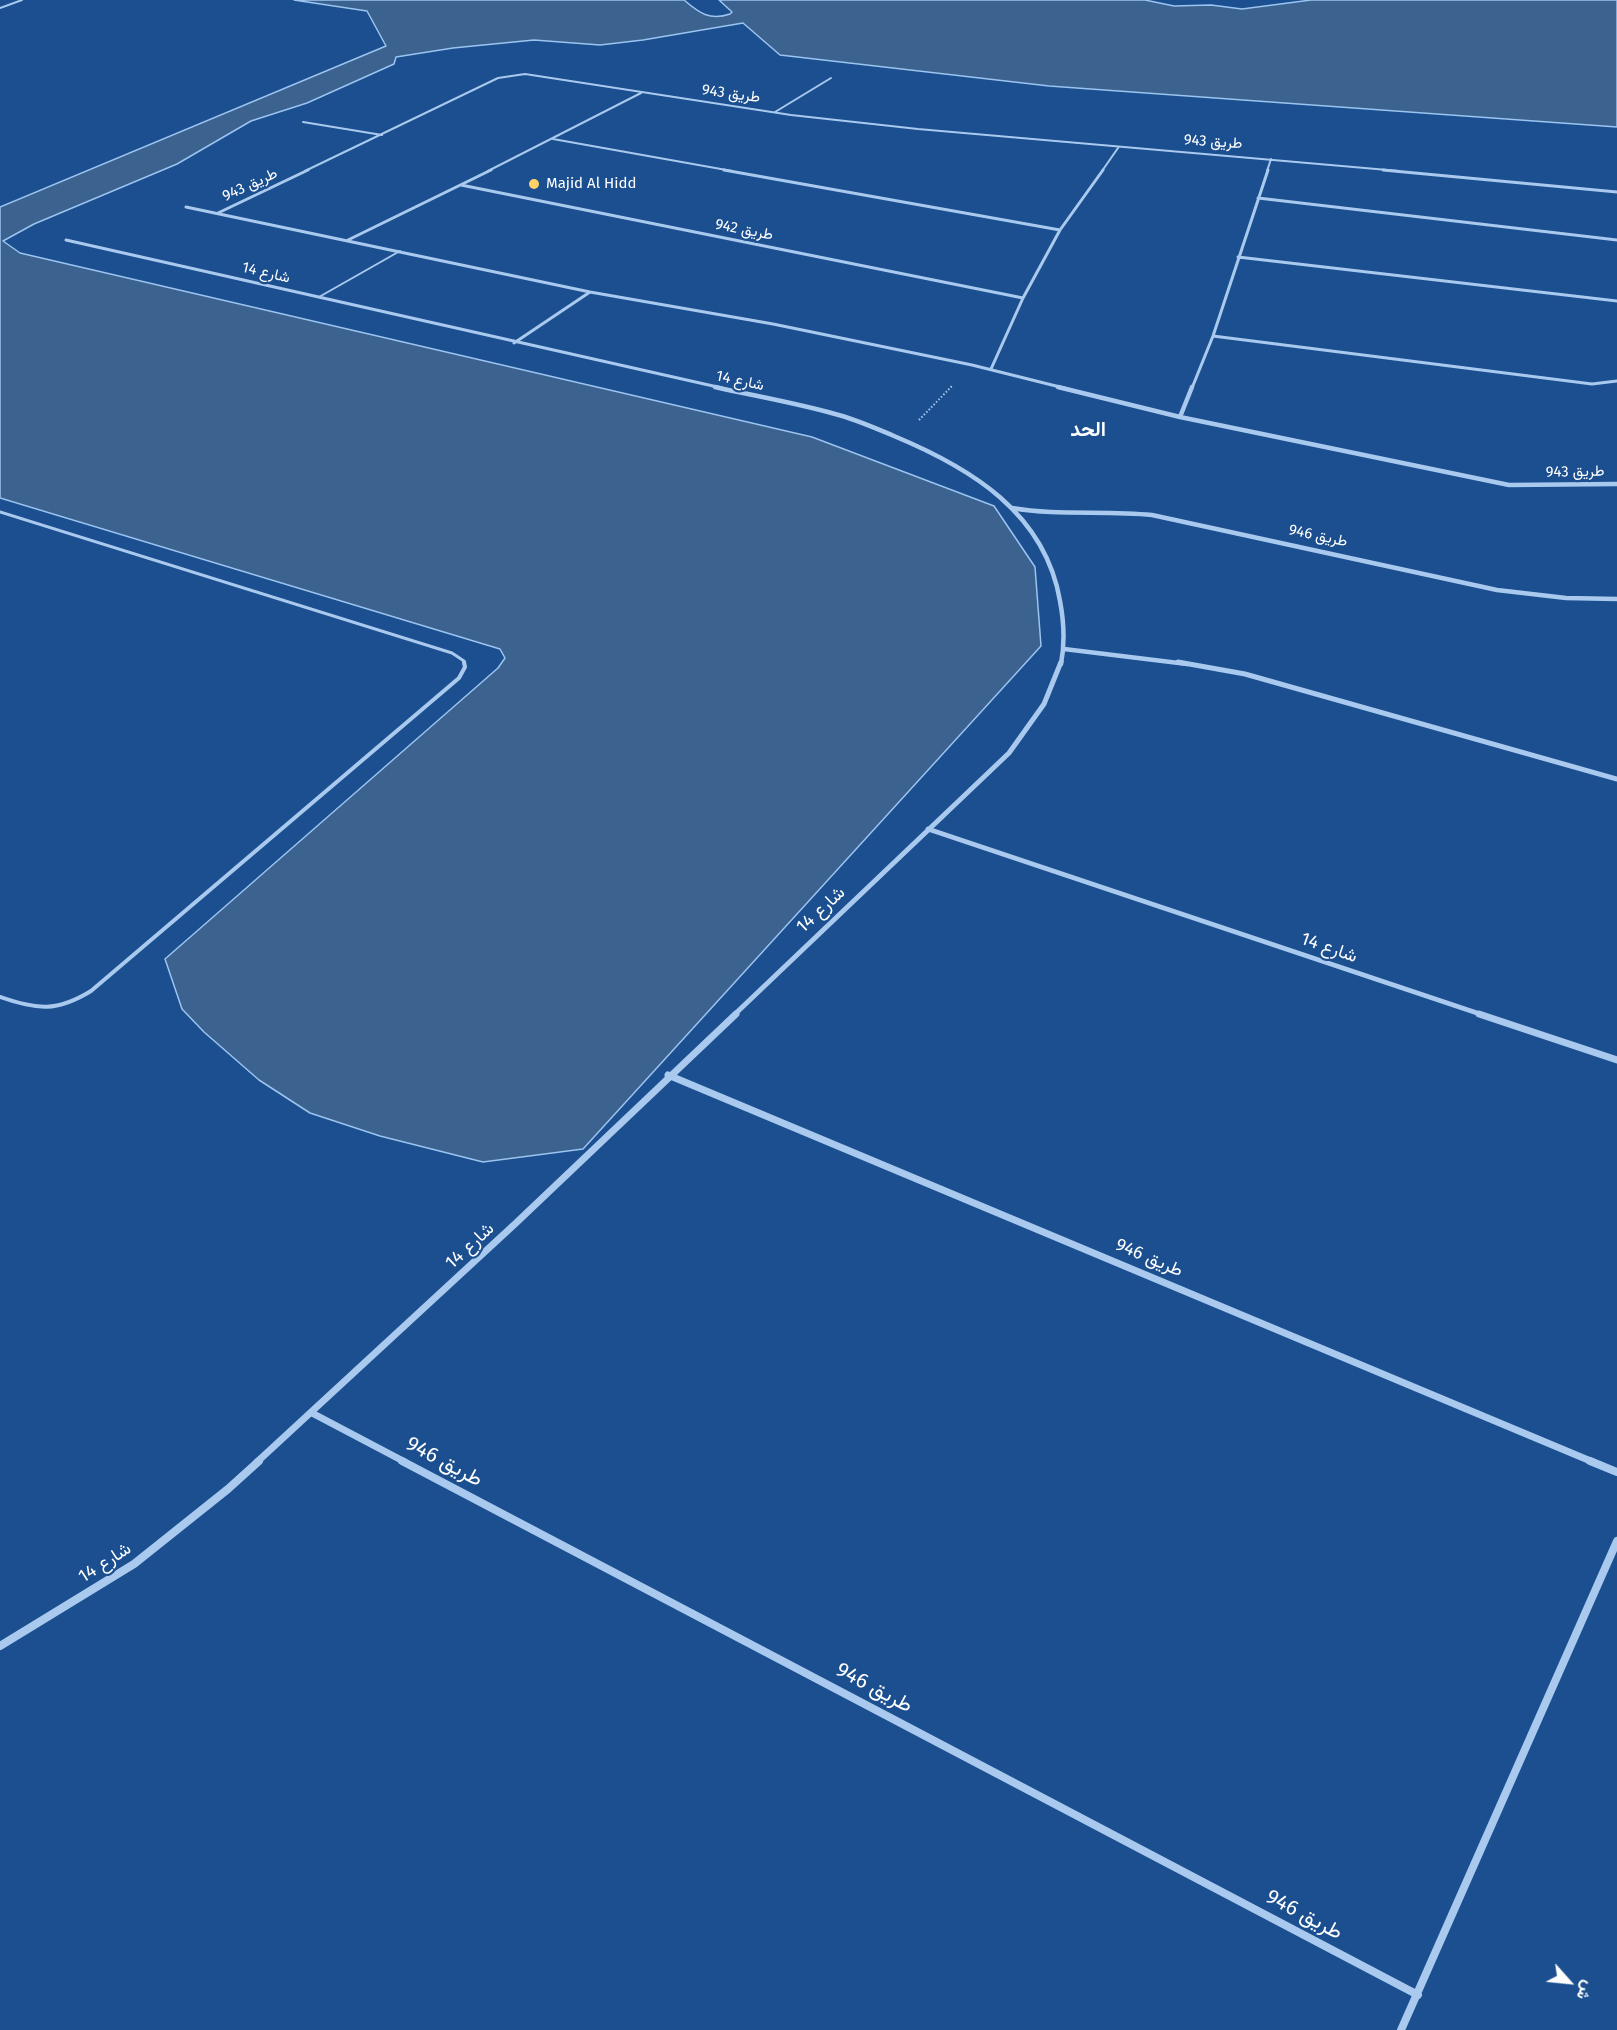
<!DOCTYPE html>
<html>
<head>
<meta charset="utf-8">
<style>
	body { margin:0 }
	#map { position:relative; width:1617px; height:2030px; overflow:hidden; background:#1b4f8f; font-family:"Fira Sans",Vazirmatn,sans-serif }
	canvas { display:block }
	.north { position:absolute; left:1539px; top:1952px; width:60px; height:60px; -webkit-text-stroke:4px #1b4f8f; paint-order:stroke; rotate:117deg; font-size:16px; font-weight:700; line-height:24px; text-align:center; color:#fff }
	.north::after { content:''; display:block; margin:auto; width:21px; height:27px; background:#fff; clip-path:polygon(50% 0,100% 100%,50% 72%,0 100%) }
</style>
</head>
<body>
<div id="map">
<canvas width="1617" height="2030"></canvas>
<div class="north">ش</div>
</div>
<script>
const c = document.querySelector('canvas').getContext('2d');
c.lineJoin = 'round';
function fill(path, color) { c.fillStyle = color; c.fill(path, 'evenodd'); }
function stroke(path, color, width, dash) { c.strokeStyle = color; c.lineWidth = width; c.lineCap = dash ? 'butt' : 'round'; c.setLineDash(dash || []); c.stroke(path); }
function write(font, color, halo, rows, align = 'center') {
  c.font = font + ' "Fira Sans",Vazirmatn,sans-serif'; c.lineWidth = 4.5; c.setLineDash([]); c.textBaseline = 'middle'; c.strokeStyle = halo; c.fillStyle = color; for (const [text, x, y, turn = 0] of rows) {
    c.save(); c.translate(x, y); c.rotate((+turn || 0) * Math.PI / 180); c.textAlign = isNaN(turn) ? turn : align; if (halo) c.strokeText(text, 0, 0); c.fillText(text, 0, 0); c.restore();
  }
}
const water = new Path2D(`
	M294,0H684C699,13 710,21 730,14L732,12L719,0H1145L1174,6L1211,5L1242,9L1311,0H1617V127L1049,86L780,55L743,23L643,40L600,45L534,40L453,48L396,57L394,64L307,103L251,121L177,164L34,224L3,241L20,253L812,437L994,506L1035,567L1041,646L583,1149L483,1162L380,1136L310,1113L259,1080L204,1032L182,1009L165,959L498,668L505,658L500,649L0,498V207L386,46L367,11Z`);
fill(water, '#3c6290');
stroke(water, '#9cc4f0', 1.5);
stroke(new Path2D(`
	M919,420L953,385`), '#a9c9ee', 2, [1.5, 2]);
stroke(new Path2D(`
	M775,112L831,78
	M319,297L400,251`), '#a9c9ee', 2);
stroke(new Path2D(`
	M0,512L452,653L464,661V664`), '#a9c9ee', 3);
stroke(new Path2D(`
	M0,997C37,1010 57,1012 91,991L459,678L465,667L464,662`), '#a9c9ee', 4);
stroke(new Path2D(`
	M0,8L22,0
	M303,122L382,135
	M553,139L732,171
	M305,171L498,78L525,74L791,115L918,129L1399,171
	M488,171L641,93
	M1102,171L1118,148
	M1267,171L1271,159`), '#a9c9ee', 2);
stroke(new Path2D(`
	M724,170L1060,230
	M1383,170L1617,192
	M461,185L1023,298
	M1258,198L1617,240
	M186,207L590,292L773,324L972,365L1064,388
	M218,213L308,170
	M66,240L722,388
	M348,240L491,170
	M1238,257L1617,301
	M1213,336L1592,384L1617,381
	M514,343L590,292
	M991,369L1023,298L1060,230L1103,170
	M1192,388L1213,336L1268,170`), '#a9c9ee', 3);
stroke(new Path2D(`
	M715,387C755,396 796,403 835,414C855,419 875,428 894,436C971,468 1045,513 1060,601C1064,622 1065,643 1061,664
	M1058,387L1180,417L1509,485L1617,484
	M1180,417L1192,387
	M1012,508C1058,516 1105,510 1152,515L1497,590L1566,598L1617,599
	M1064,649L1187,664`), '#a9c9ee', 4.5);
stroke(new Path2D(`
	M1178,662L1245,674L1617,779
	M928,829L1483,1015
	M734,1015L1009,753L1044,704L1061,662`), '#a9c9ee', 5);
stroke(new Path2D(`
	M1479,1014L1617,1060
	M668,1075L1593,1462
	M312,1413L405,1462
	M257,1462L516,1223L736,1014`), '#a9c9ee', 7);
stroke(new Path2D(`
	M402,1461L1418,1995
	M1590,1461L1617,1472
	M0,1646L134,1564L228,1489L259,1461
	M1401,2030L1617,1541`), '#a9c9ee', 8);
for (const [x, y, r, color] of [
	[534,184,6,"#ffd166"]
]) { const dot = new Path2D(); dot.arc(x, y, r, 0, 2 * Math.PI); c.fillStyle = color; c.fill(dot); stroke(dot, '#1b4f8f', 2); }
write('15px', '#fff', '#1b4f8f', [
	["طريق 943",731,94,8],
	["طريق 943",1213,142,4],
	["طريق 943",250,185,-25],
	["طريق 942",744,230,11],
	["شارع 14",266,273,13],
	["شارع 14",740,381,12],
	["طريق 943",1575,472,-1],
	["طريق 946",1318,536,12]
]);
write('15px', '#fff', '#1b4f8f', [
	["Majid Al Hidd",546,184]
], 'left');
write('18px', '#fff', '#1b4f8f', [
	["شارع 14",821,910,-43],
	["شارع 14",1329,948,19],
	["شارع 14",470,1246,-43],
	["طريق 946",1149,1258,23],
	["شارع 14",105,1563,-33]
]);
write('bold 20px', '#fff', '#1b4f8f', [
	["الحد",1088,430]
]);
write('21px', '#fff', '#1b4f8f', [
	["طريق 946",444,1462,28],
	["طريق 946",874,1688,28],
	["طريق 946",1304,1915,28]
]);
</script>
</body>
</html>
